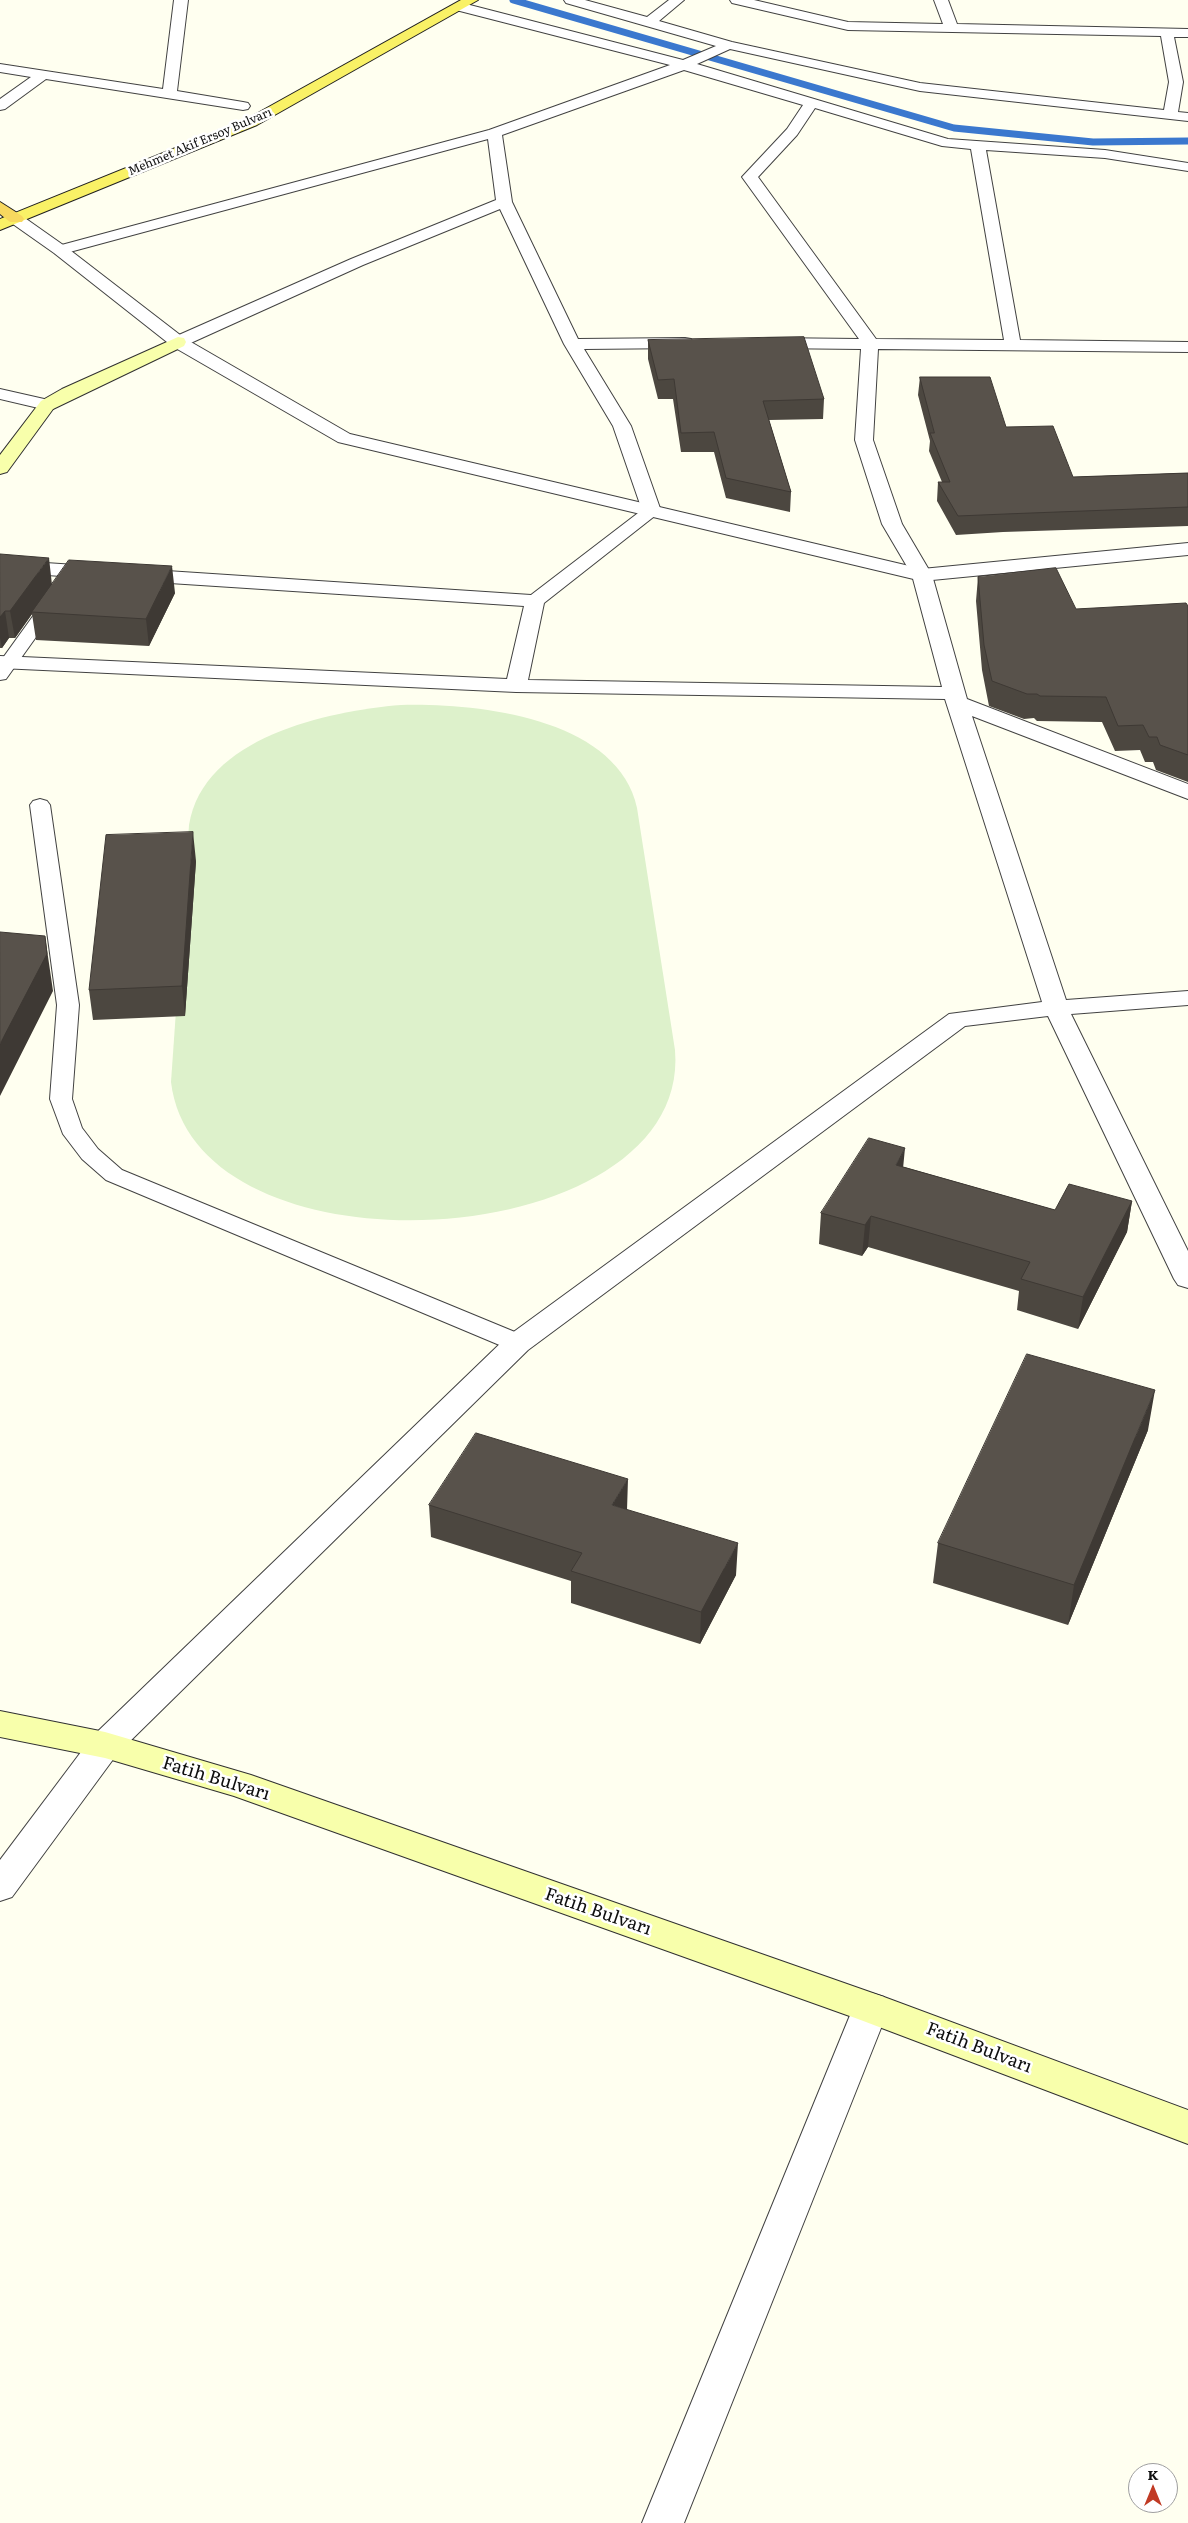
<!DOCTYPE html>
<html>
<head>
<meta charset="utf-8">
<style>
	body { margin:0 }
	#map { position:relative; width:1188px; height:2523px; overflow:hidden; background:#fffff0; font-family:Literata,serif }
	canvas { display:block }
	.north { position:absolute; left:1128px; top:2463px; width:50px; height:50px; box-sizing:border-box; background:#fff; border:1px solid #9f9f9f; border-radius:50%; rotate:0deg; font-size:14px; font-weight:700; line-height:20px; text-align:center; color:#0f0f0f }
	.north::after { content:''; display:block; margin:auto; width:18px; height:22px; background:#c13b25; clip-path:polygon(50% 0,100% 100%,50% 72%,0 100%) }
</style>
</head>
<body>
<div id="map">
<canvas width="1188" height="2523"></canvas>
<div class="north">K</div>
</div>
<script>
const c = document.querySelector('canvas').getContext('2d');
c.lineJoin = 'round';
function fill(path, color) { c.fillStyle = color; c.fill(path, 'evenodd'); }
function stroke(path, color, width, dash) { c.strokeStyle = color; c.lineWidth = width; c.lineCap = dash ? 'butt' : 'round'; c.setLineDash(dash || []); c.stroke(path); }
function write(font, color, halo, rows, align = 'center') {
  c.font = font + ' Literata,serif'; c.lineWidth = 5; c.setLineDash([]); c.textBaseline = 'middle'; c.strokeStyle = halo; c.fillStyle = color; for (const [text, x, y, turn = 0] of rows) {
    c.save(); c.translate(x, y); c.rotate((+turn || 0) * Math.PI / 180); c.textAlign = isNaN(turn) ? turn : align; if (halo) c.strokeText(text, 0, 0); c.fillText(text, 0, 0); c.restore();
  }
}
fill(new Path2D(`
	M401,705C476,703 617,717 637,808L675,1050C692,1255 195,1286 171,1082L189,825C203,737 328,711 401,705Z`), '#ddf1cb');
stroke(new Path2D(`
	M513,0L954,128L1093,142L1188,141`), '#3b78ce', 7);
const service = new Path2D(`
	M52,597L58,598L61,602L6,679L0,680V662L46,598Z
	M40,799L47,801L50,805L79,1005L72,1099L82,1128L98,1149L122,1170L527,1337L530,1343L527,1349L518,1351L509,1349L106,1180L82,1159L63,1134L50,1099L57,1005L30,805L33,801Z`);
const minor = new Path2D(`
	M174,0H188L177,91L243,102L248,103L250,106L248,109L243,110L46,79L5,109L0,110V99L31,77L0,72V64L163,89Z
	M564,0H585L647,17L669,0H684L659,21L732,42L920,83L1164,110L1169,82L1161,36L848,30L732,3L730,0H754L848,22L943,24L934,0H948L957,24L1188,29V37H1174L1183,82L1178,112L1188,113V121L920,91L730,49L697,64L948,139L1105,150L1188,163V171L1105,158L986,150L1020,340L1188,342V352L878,349L873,440L902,524L932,575L967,699L1188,784V799L972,716L1066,1000L1188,991V1005L1071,1014L1188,1251V1288L1178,1285L1174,1279L1048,1016L965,1026L528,1350L117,1754L12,1897L0,1901V1860L93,1736L508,1336L949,1014L1042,1002L945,699L516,692L0,668V656L507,679L524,606L0,572V560L531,595L642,510L613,426L564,344L500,209L363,265L184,346H172L170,342L172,338L351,259L496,200L488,139L66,253L60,255L52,250L54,247L489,130L670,65L456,10L454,7L456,4H466L683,60L716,46L566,3ZM684,70L803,105L787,129L742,177L859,339L768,338L762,339L760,343L762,347L768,348L861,349L855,440L882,524L912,575L942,687L528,680L544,603L661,511L631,426L584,349L685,348L691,347L693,343L691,339L685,338L578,339L512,202L502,135ZM815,108L942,146L971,149L1004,340L876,339L758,177L797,135Z
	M0,389L53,401L56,405L53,409L47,410L0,399Z
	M871,1993L884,1997L889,2008L684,2523H642L853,2008L858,1997Z`);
const tertiary = new Path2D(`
	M16,214L22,216L66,247L184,338L350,434L922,569L1188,543V555L922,581L338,442L172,346L54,253L10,222L8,219Z`);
const secondary = new Path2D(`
	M178,337L184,338L186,342L184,346L53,409L7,472L0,474V455L41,401L62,389Z
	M0,1711L105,1732L251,1775L884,1997L1188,2110V2144L858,2019L234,1796L105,1758L0,1737Z`);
const primary = new Path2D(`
	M461,0H478L257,125L0,230V219L247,119Z`);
const trunk = new Path2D(`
	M0,202L22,216L24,219L22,222H10L0,214Z`);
stroke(service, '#424242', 2);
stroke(minor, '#424242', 2);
stroke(tertiary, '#424242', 2);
stroke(secondary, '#313131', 2);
stroke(primary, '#202020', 2);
stroke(trunk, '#202020', 2);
fill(service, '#fff');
fill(minor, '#fff');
fill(tertiary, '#fff');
fill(secondary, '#f8ffab');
fill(primary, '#f9f166');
fill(trunk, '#f7d85f');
fill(new Path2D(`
	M648,340L824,399L823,419L769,420L791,492L790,512L726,498L714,452H681L673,399H658L648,359Z
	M920,377L1006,427L1073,477L1188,473V526L1003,532L956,535L937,501L938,482H942L929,451L930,441L918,395Z
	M0,554L52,584L175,593L149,646L36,640L32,614L15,638H9L2,648H0Z
	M978,577L1076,609L1188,606V782L1156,770L1153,762H1145L1140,750L1115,751L1102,722L1037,721L1034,718L1024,719L989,706L982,670L976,601Z
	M196,861L185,1016L93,1020L89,990Z
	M904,1167L1055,1210L1132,1201L1127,1232L1078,1329L1017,1310L1019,1291L868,1247L862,1256L819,1244L821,1213Z
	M1148,1430L1068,1625L933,1583L938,1543Z
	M429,1505L627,1510L736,1575L700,1644L571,1603V1581L431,1537Z`), '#4c4740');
fill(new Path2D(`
	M49,558L52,585L32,612V614L15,638L10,611Z
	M172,566L175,593L149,646L146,619Z
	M5,611L9,638L2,648L0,638V617Z
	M193,832L196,861L185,1016L182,986Z
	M45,936L53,991L0,1096V1044Z
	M905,1148L902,1179L896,1165Z
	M1132,1201L1127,1232L1078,1329L1083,1297Z
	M871,1216L868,1247L862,1256L865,1225Z
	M1155,1390L1148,1430L1068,1625L1074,1585Z
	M628,1479L627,1510L612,1505Z
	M738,1543L736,1575L700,1644L701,1612Z`), '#3e3934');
const building = new Path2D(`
	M804,337L824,399L763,401L791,492L726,478L714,432L681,433L674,379L658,380L648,340Z
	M920,377H990L1006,427L1053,426L1073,477L1188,473V507L1005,514L958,516L938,482H950L930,433H934Z
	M0,554L49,558L10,611H5L0,617Z
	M69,560L172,566L146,619L32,612Z
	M1056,568L1076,609L1186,603L1188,606V755L1160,745L1157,737H1149L1143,725L1118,726L1106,697L1040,696L1037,694H1027L992,681L984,645L978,577Z
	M193,832L182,986L89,990L106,835Z
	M0,932L45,936L47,954L0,1044Z
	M869,1138L905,1148L896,1165L1055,1210L1069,1184L1132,1201L1083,1297L1021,1279L1030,1262L871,1216L865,1225L821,1213Z
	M1027,1354L1155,1390L1074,1585L938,1543Z
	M476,1433L628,1479L612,1505L738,1543L701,1612L571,1571L582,1553L429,1505Z`);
fill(building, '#58524b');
stroke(building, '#3e3934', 1);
write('12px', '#0f0f0f', '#fff', [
	["Mehmet Akif Ersoy Bulvarı",200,142,-23]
]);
write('18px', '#0f0f0f', '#fff', [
	["Fatih Bulvarı",216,1779,17],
	["Fatih Bulvarı",598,1912,19],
	["Fatih Bulvarı",979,2048,21]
]);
</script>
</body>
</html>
